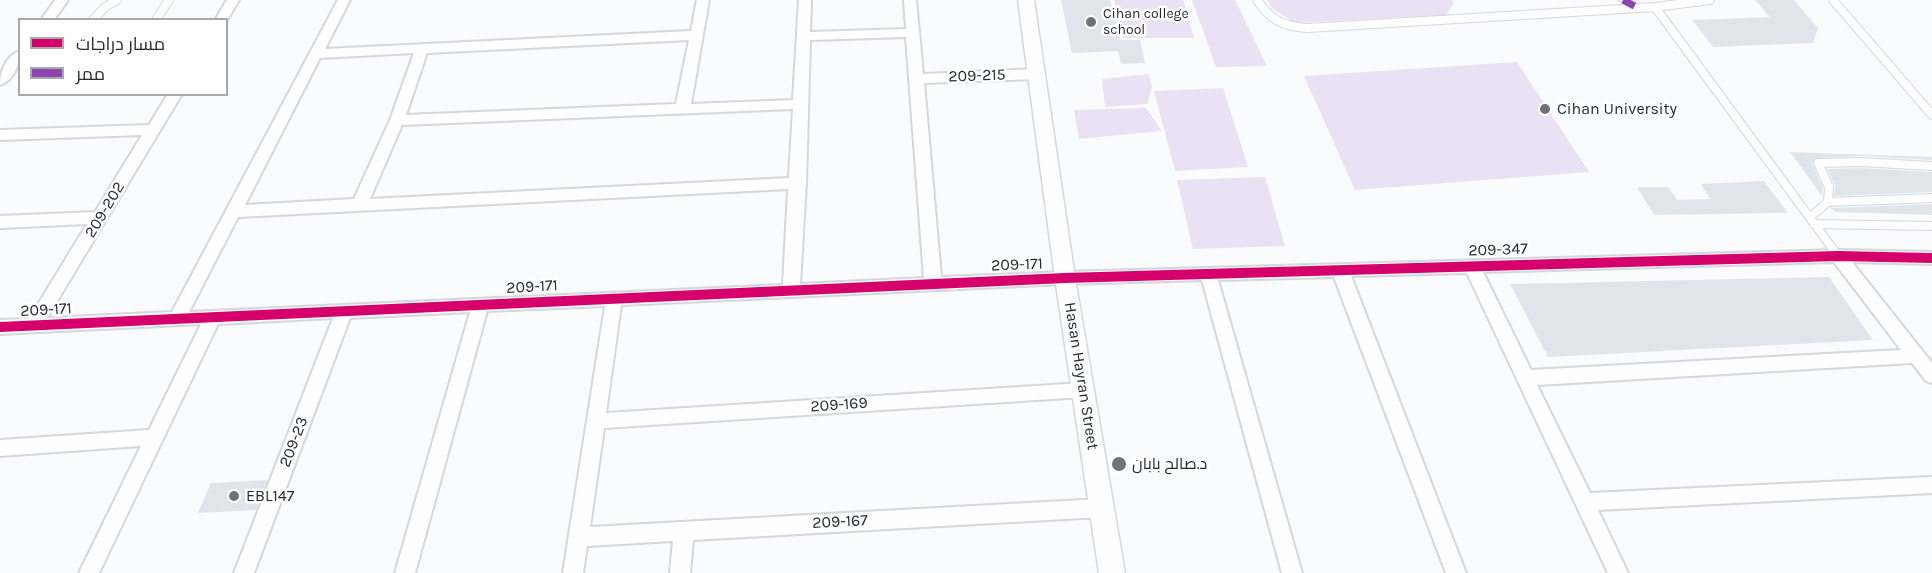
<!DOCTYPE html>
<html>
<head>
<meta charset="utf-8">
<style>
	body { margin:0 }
	#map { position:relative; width:1932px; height:573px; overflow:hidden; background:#fafbfd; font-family:Karla,Cairo,sans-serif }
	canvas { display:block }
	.legend { position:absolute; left:18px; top:18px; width:210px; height:78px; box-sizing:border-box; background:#fff; border:2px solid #a8a9ac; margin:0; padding:8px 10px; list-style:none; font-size:18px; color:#26292f }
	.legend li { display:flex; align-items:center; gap:12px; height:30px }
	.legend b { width:30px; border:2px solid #a8a9ac }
</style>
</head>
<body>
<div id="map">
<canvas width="1932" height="573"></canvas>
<ul class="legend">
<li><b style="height:8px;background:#d6006c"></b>مسار دراجات</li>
<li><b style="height:8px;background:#8e44ad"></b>ممر</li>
</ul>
</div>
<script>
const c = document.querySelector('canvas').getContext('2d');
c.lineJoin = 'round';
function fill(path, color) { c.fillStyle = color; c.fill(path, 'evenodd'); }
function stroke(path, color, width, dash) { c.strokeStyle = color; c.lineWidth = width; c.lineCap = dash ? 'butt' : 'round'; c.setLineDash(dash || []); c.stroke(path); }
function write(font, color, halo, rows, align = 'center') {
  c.font = font + ' Karla,Cairo,sans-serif'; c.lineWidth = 5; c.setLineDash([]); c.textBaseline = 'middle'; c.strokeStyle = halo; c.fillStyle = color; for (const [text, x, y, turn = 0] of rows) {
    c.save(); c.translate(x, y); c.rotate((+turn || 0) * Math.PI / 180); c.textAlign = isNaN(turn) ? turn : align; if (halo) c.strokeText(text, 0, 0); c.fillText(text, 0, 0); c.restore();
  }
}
fill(new Path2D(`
	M1114,0H1183L1194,38H1123Z
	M1192,0H1235L1267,66L1216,67Z
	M1267,0H1452L1454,3L1446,15L1295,23L1273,9Z
	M1517,62L1589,172L1355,190L1304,76Z
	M1149,74L1152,87L1147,104L1105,107L1102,79Z
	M1223,88L1248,167L1175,171L1154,91Z
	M1146,108L1162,131L1079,139L1074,110Z
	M1265,177L1285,246L1193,249L1177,180Z`), '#eae1f4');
fill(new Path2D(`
	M1061,0H1110L1121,40H1140L1145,63L1121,64L1118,51L1072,53Z
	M1755,0H1794L1818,28L1813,43L1713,47L1692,20L1770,17Z
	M1790,152L1932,157V160L1860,156L1816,158L1812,163L1823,188L1822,196Z
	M1860,168L1932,172V192L1834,196L1835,185L1827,169Z
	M1764,181L1788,213L1654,215L1637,187H1668L1677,200L1710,199L1701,184Z
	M1932,204V215L1835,212L1831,208Z
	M1829,277L1873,340L1548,357L1510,284Z
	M268,480L256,510L198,513L211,483Z`), '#e0e5eb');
const service = new Path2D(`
	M1257,0C1270,20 1284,27 1308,28L1655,7L1710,0
	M1833,0L1932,115
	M1655,7L1838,256
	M93,20L105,7L117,0
	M156,20L169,0
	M1828,202L1932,198
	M1810,217L1828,202L1829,187L1818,163L1860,162L1932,166
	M1814,224L1932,226`);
const pedestrian = new Path2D(`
	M1618,0H1631L1643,8L1638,11Z`);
const minor = new Path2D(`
	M55,0H68L54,20H41Z
	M227,0H239L226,22V20H215Z
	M338,0H350L325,49L691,31L697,0H709L691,104L793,100L799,0H811L810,32L906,29L904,0H916L923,74L1037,69L1044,74L1037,79L924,83L941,277L1065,272L1838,250L1932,252V264L1852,262L1932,363V383L1926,381L1912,363L1537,385L1590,493L1932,477V493L1598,510L1628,573H1608L1467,273L1351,276L1466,573H1446L1334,277L1218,280L1302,573H1282L1202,280L1065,284L621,305L606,413L1083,383L1089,385L1092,390L1089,395L1083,397L604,428L590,527L1101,499L1108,502L1111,508L1108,514L1101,517L693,540L690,573H670L673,541L587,546L583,573H563L605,306L487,311L415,573H395L470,312L350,318L254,573H234L333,318L218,324L99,573H79L141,446L0,456V440L149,430L201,324L0,334V320L29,319L87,224L0,228V216L95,212L142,135L0,140V130L149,125L168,94H182L47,318L172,312ZM906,37L924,278L800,284L806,183L810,40ZM689,40L676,104L406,115L427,53ZM414,53L390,120L354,199L245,205L320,58ZM793,109L789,178L370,199L402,125ZM788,189L783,285L189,312L238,217ZM1834,262L1901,350L1531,370L1483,272Z
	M20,51C20,64 14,80 0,85C0,71 6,56 20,51Z`);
const tertiary = new Path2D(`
	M1018,0H1034L1075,278L1125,573H1099L1055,278Z`);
stroke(service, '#d5d7db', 10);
stroke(pedestrian, '#d5d7db', 2);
stroke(minor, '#d5d7db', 4);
stroke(tertiary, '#d5d7db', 3);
stroke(service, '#fefeff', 8);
fill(pedestrian, '#fefeff');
fill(minor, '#fefeff');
fill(tertiary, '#fefeff');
stroke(new Path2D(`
	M1623,0L1638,8`), '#8e44ad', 7, [13, 7]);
stroke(new Path2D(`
	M0,327L1065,278L1838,256L1932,258`), '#d6006c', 10);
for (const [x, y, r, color] of [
	[1091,22,6,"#707277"],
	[1545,109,6,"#707277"],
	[1119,464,8,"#707277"],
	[234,496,6,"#707277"]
]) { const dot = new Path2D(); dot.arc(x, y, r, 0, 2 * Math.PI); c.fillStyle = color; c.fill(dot); stroke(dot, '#fff', 2); }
write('14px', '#26292f', '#fff', [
	["Cihan college",1103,14],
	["school",1103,30]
], 'left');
write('16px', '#26292f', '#fff', [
	["209-215",977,76,-2],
	["209-202",105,210,-59],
	["209-347",1498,250,-2],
	["209-171",1017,265,-2],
	["209-171",532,287,-3],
	["209-171",46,310,-3],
	["Hasan Hayran Street",1081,376,81],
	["209-169",839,405,-4],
	["209-23",294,442,-69],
	["209-167",840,522,-3]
]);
write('16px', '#26292f', '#fff', [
	["Cihan University",1557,109],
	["د.صالح بابان",1132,464],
	["EBL147",246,496]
], 'left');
</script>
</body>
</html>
